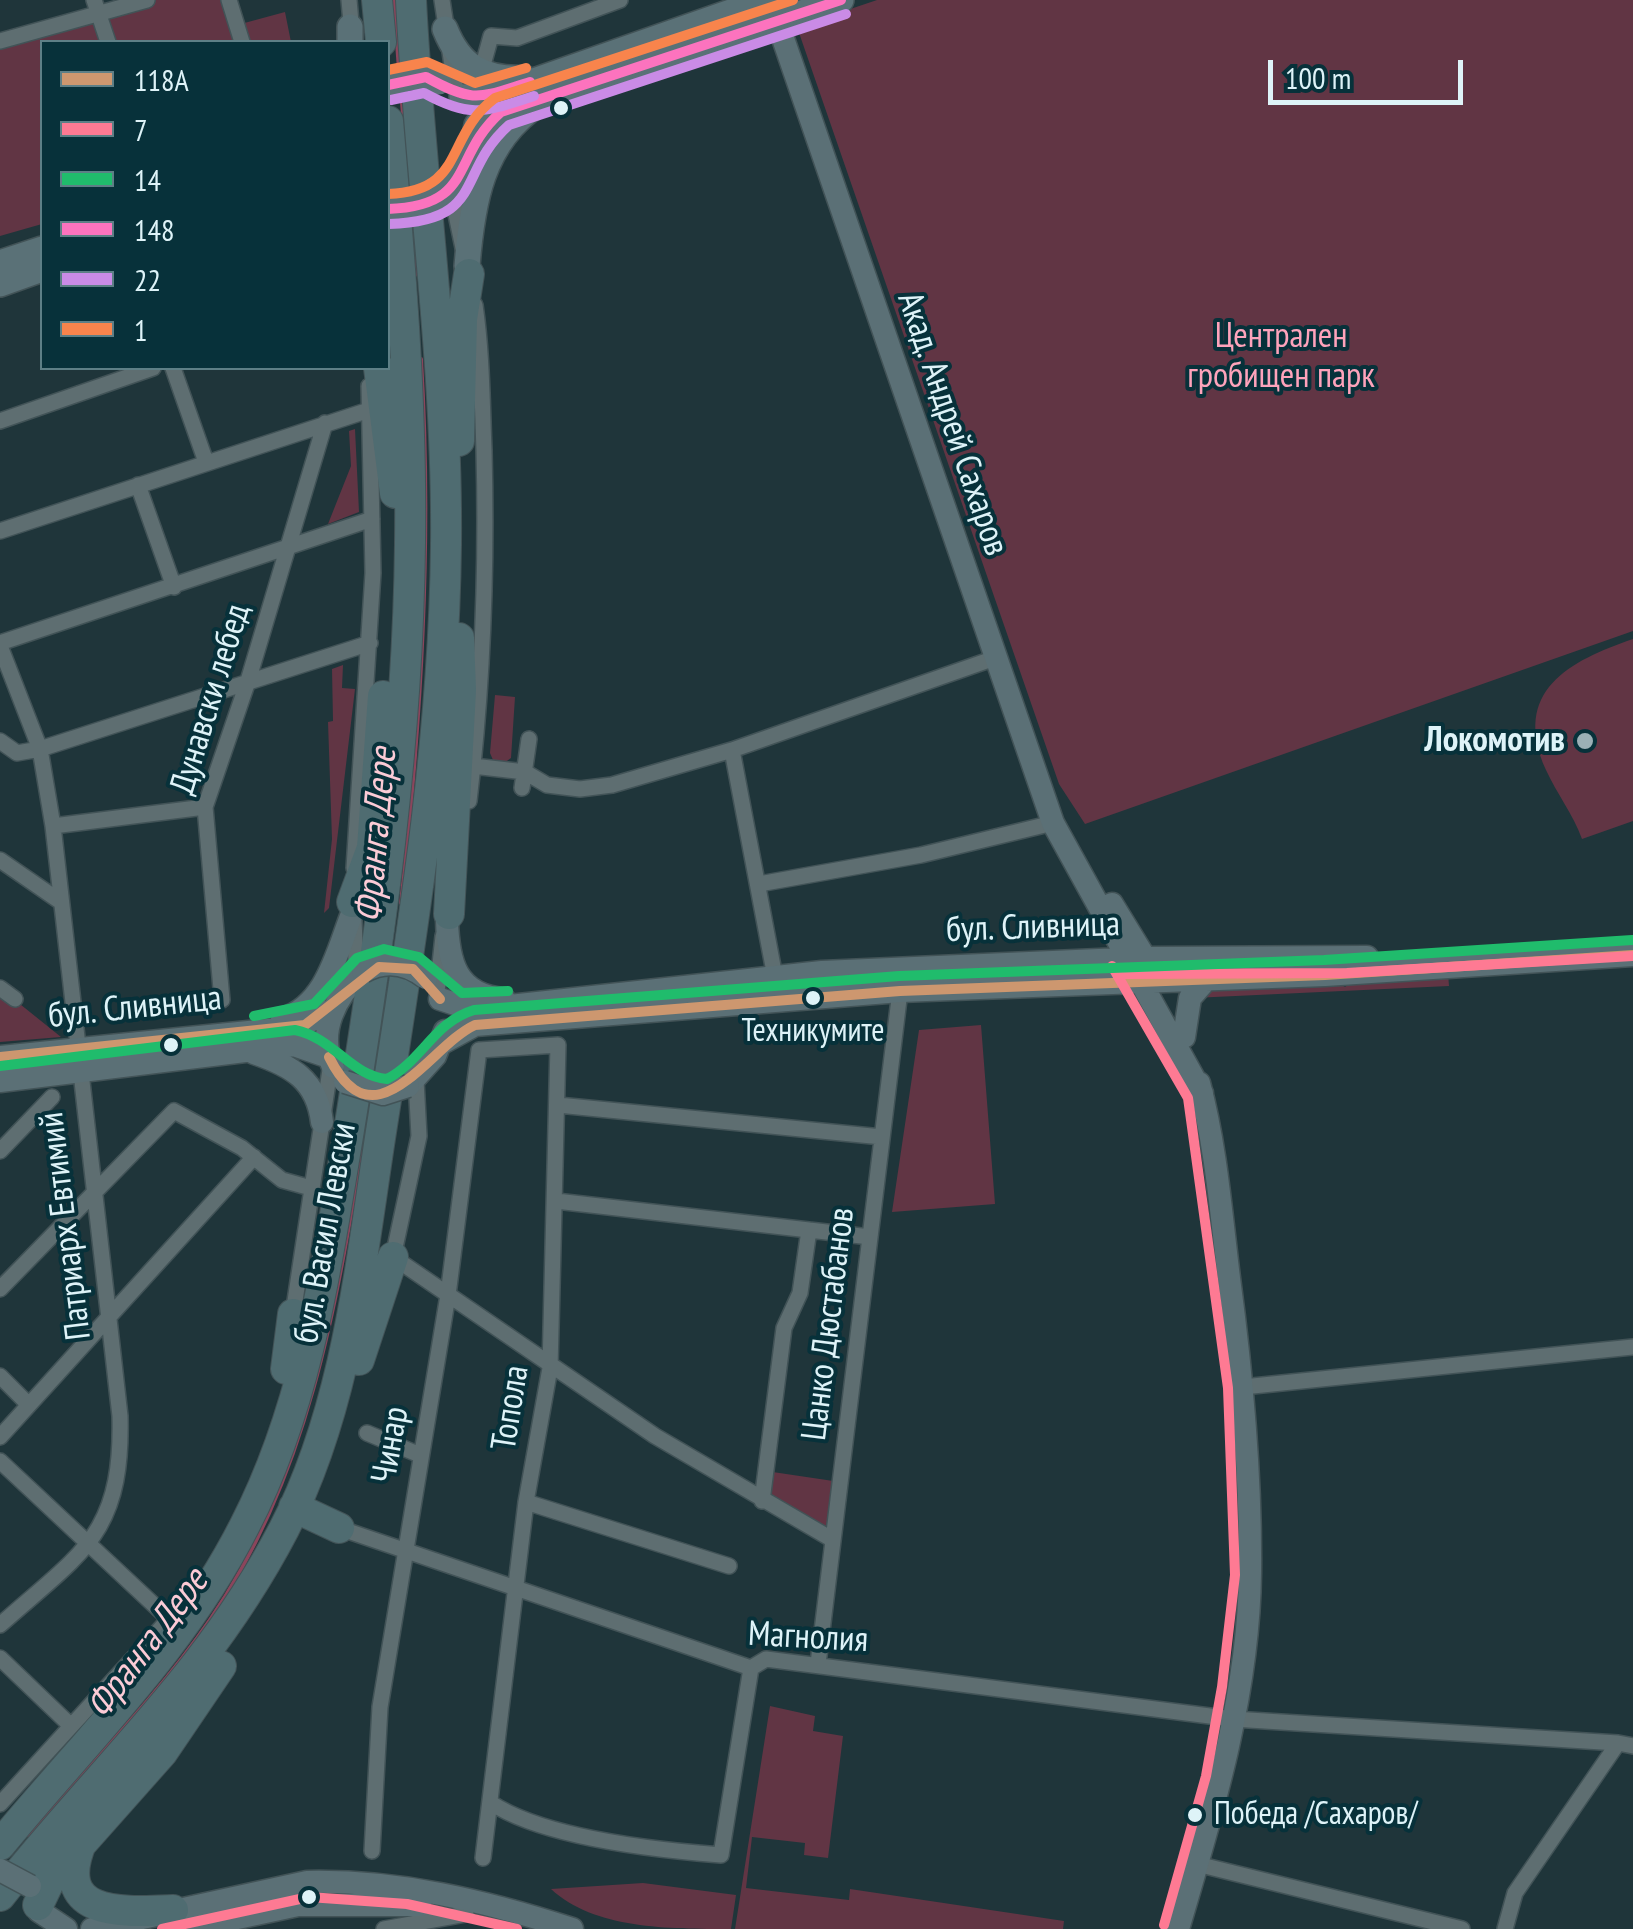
<!DOCTYPE html>
<html>
<head>
<meta charset="utf-8">
<style>
	body { margin:0 }
	#map { position:relative; width:1633px; height:1929px; overflow:hidden; background:#1f353a; font-family:"PT Sans Narrow",sans-serif }
	canvas { display:block }
	.legend { position:absolute; left:40px; top:40px; width:350px; height:330px; box-sizing:border-box; background:#07313a; border:2px solid #5d7f86; margin:0; padding:12px 18px; list-style:none; font-size:30px; color:#def3f8 }
	.legend li { display:flex; align-items:center; gap:20px; height:50px }
	.legend b { width:50px; border:2px solid #5d7f86 }
	.scale { position:absolute; left:1268px; top:60px; width:195px; height:45px; box-sizing:border-box; border:5px solid #def3f8; border-top:0; padding-left:12px; font-size:30px; line-height:35px; white-space:nowrap; color:#def3f8; -webkit-text-stroke:8px #07313a; paint-order:stroke }
</style>
</head>
<body>
<div id="map">
<canvas width="1633" height="1929"></canvas>
<ul class="legend">
<li><b style="height:12px;background:#cd976f"></b>118А</li>
<li><b style="height:12px;background:#fe7a93"></b>7</li>
<li><b style="height:12px;background:#20bc6c"></b>14</li>
<li><b style="height:12px;background:#fc73be"></b>148</li>
<li><b style="height:12px;background:#ca8be6"></b>22</li>
<li><b style="height:12px;background:#f8844c"></b>1</li>
</ul>
<div class="scale">100 m</div>
</div>
<script>
const c = document.querySelector('canvas').getContext('2d');
c.lineJoin = 'round';
function fill(path, color) { c.fillStyle = color; c.fill(path, 'evenodd'); }
function stroke(path, color, width, dash) { c.strokeStyle = color; c.lineWidth = width; c.lineCap = dash ? 'butt' : 'round'; c.setLineDash(dash || []); c.stroke(path); }
function write(font, color, halo, rows, align = 'center') {
  c.font = font + ' "PT Sans Narrow",sans-serif'; c.lineWidth = 8; c.setLineDash([]); c.textBaseline = 'middle'; c.strokeStyle = halo; c.fillStyle = color; for (const [text, x, y, turn = 0] of rows) {
    c.save(); c.translate(x, y); c.rotate((+turn || 0) * Math.PI / 180); c.textAlign = isNaN(turn) ? turn : align; if (halo) c.strokeText(text, 0, 0); c.fillText(text, 0, 0); c.restore();
  }
}
fill(new Path2D(`
	M147,0H229L237,25L285,12L291,42H42V224L0,236V41Z
	M877,0H1633V631L1085,824L1059,784L797,27Z
	M355,429L359,512L328,524L351,466L349,431Z
	M1633,639V821L1582,839C1573,814 1557,794 1546,770C1511,691 1569,661 1633,639Z
	M343,665L342,688L355,689L329,908L324,913L332,839L328,722L333,721L332,669Z
	M495,695L515,697L511,758L504,763L493,760L490,753Z
	M1448,973L1449,986L1193,998V992L1325,975L1345,987L1355,979Z
	M0,988L61,1037L0,1042Z
	M981,1025L995,1204L892,1212L919,1030Z
	M766,1471L840,1482L833,1540L762,1501Z
	M770,1706L815,1716L813,1731L843,1736L828,1858L804,1855L805,1843L752,1837L746,1888L849,1900L850,1889L1064,1921L1063,1929H735Z
	M643,1883L736,1895L731,1929C669,1929 594,1929 551,1889Z`), '#613544');
stroke(new Path2D(`
	M394,0L399,70
	M401,90L410,200
	M412,219L415,275
	M401,903C421,722 432,541 421,359
	M374,1081L378,1056
	M28,1835C89,1765 158,1696 210,1620C316,1465 340,1280 370,1100`), '#8b455c', 4);
const street = new Path2D(`
	M94,0L108,42
	M229,0L242,42
	M349,0L352,34
	M442,0L456,91
	M0,41L147,0
	M483,65L491,36L517,38L620,0
	M457,183L454,205L463,248
	M173,368L206,462
	M0,421L153,368
	M138,485L174,587
	M0,531L369,410
	M0,643L372,519
	M0,646L40,749L53,826L120,1416C123,1535 82,1552 0,1625
	M0,741L17,753L40,749L370,643
	M732,750L775,977
	M473,766L525,772L547,785L580,789L612,785L732,750L995,658
	M522,788L529,739
	M469,801C483,684 487,567 484,450C482,401 482,353 475,305
	M53,826L205,807
	M0,860L61,902
	M354,868L373,573L369,386
	M759,884L921,855L1053,823
	M350,982L356,961L354,921
	M0,988L15,999
	M437,992L443,936
	M222,1000L205,807L248,681L325,423
	M416,1080L419,1136L393,1257L655,1436L833,1540
	M558,1105L882,1137
	M0,1151L52,1097
	M556,1201L870,1237
	M0,1289L174,1111L242,1148L282,1180L311,1188
	M293,1314L331,1063
	M0,1376L29,1405
	M1243,1387L1633,1347
	M367,1433L420,1455
	M0,1437L254,1157
	M0,1461L169,1619L0,1804
	M762,1501L784,1328L800,1293L809,1230
	M526,1502L729,1566
	M339,1528L751,1668L766,1659L1233,1719L1618,1743
	M0,1658L69,1724
	M818,1664L900,991
	M491,1803C545,1838 656,1850 721,1855L751,1668
	M372,1851L380,1707L448,1295L479,1050L558,1045L550,1368L526,1502L483,1858
	M1197,1864L1462,1929
	M384,1929L466,1914
	M1505,1929L1515,1893L1618,1743L1633,1746`);
const secondary = new Path2D(`
	M777,21L1053,823L1202,1093
	M1112,904L1150,966
	M447,920C448,962 456,995 504,999
	M440,999L473,1010L822,972L1145,958L1367,957
	M282,1019C327,1005 337,951 353,911
	M1184,1037L1190,998L1206,980
	M442,1043L475,1025L900,991L1325,975L1633,955
	M254,1053C292,1066 317,1080 322,1122
	M0,1057L298,1027L334,1009
	M333,1067C317,1032 335,996 363,972
	M0,1081L294,1045L329,1057
	M408,1086L435,1056L445,1031
	M39,1911L66,1929
	M92,1929L307,1882C398,1880 486,1901 572,1929
	M186,1929L298,1905H420
	M1178,1929C1212,1814 1249,1694 1250,1573C1251,1474 1242,1375 1229,1278C1221,1213 1216,1146 1199,1083`);
const primary = new Path2D(`
	M445,29C460,67 484,80 524,78
	M350,42V27
	M462,97L491,96L765,0
	M477,142L484,127L501,112L841,0
	M446,193L470,161L477,125
	M0,263L42,249
	M467,266C472,204 481,142 538,104
	M0,284L42,269`);
const highway = new Path2D(`
	M377,0L381,42
	M379,368L395,493
	M459,441L462,319L469,274
	M352,902L372,848L383,696
	M449,914L461,690L459,638
	M359,1360L393,1257
	M286,1369L293,1314
	M294,1507L339,1528
	M82,1841C50,1918 124,1912 173,1910
	M0,1845C86,1740 183,1648 245,1525C307,1405 326,1268 348,1136C380,939 408,743 410,543C412,401 400,261 388,121
	M0,1896C101,1768 207,1677 284,1529C346,1409 360,1269 380,1138C411,940 444,745 446,545C448,363 420,182 411,0
	M38,1905L51,1878L162,1753L221,1666`);
stroke(street, '#425357', 18);
stroke(secondary, '#425357', 25);
stroke(primary, '#425357', 28);
stroke(highway, '#425357', 32);
stroke(street, '#5e6e71', 15);
stroke(secondary, '#5b7076', 22);
stroke(primary, '#5a7177', 25);
stroke(highway, '#4f6c71', 30);
const secondaryBridge = new Path2D(`
	M363,972C385,959 407,963 426,978
	M345,1082L383,1094L408,1086
	M0,1870L30,1886`);
const primaryBridge = new Path2D(`
	M388,85L411,77L439,82
	M388,209L415,208L446,193`);
stroke(secondaryBridge, '#425357', 25, []);
stroke(primaryBridge, '#425357', 28, []);
stroke(secondaryBridge, '#5b7076', 22);
stroke(primaryBridge, '#5a7177', 25);
stroke(new Path2D(`
	M0,1057L305,1025L379,967L413,969L440,999
	M329,1057C375,1150 429,1046 475,1025L900,991L1325,975L1633,955`), '#cd976f', 10);
stroke(new Path2D(`
	M1112,966L1188,1098L1228,1388L1235,1575L1222,1687L1206,1776L1164,1925
	M1125,974L1347,973L1633,956
	M162,1929L309,1897L407,1904L517,1929`), '#fe7a93', 10);
stroke(new Path2D(`
	M254,1016L314,1004L357,958L384,949L419,957L462,993L508,991
	M0,1066L295,1030C334,1038 351,1076 387,1079C422,1061 434,1022 474,1010L899,976L1324,960L1632,940`), '#20bc6c', 10);
stroke(new Path2D(`
	M388,85L426,77C475,104 478,98 530,82
	M388,209C476,206 450,157 501,112L841,0`), '#fc73be', 10);
stroke(new Path2D(`
	M391,100L424,93C471,119 484,112 534,96
	M389,224C487,221 455,173 509,125L846,14`), '#ca8be6', 10);
stroke(new Path2D(`
	M388,70L427,62L475,83L526,68
	M388,194C467,191 443,137 495,98L793,0`), '#f8844c', 10);
for (const [x, y, r, color] of [
	[561,108,9,"#def3f8"],
	[1585,741,10,"#9bb0b6"],
	[813,998,9,"#def3f8"],
	[171,1045,9,"#def3f8"],
	[1195,1815,9,"#def3f8"],
	[309,1897,9,"#def3f8"]
]) { const dot = new Path2D(); dot.arc(x, y, r, 0, 2 * Math.PI); c.fillStyle = color; c.fill(dot); stroke(dot, '#07313a', 4); }
write('32px', '#def3f8', '#07313a', [
	["Техникумите",813,1032],
	["Победа /Сахаров/",1214,1815,"left"]
]);
write('35px', '#fea3bb', '#07313a', [
	["Централен",1281,337],
	["гробищен парк",1281,377]
]);
write('35px', '#def3f8', '#07313a', [
	["Акад. Андрей Сахаров",952,424,71],
	["Дунавски лебед",211,699,-73],
	["бул. Сливница",1033,928,-2],
	["бул. Сливница",135,1008,-6],
	["Патриарх Евтимий",66,1226,-97],
	["бул. Васил Левски",326,1233,-80],
	["Цанко Дюстабанов",829,1324,-83],
	["Топола",511,1408,-81],
	["Чинар",391,1445,-80],
	["Магнолия",808,1638,3]
]);
write('bold 35px', '#def3f8', '#07313a', [
	["Локомотив",1565,741]
], 'right');
write('italic 38px', '#fbcbd6', '#07313a', [
	["Франга Дере",377,835,-85],
	["Франга Дере",148,1644,-53]
]);
</script>
</body>
</html>
